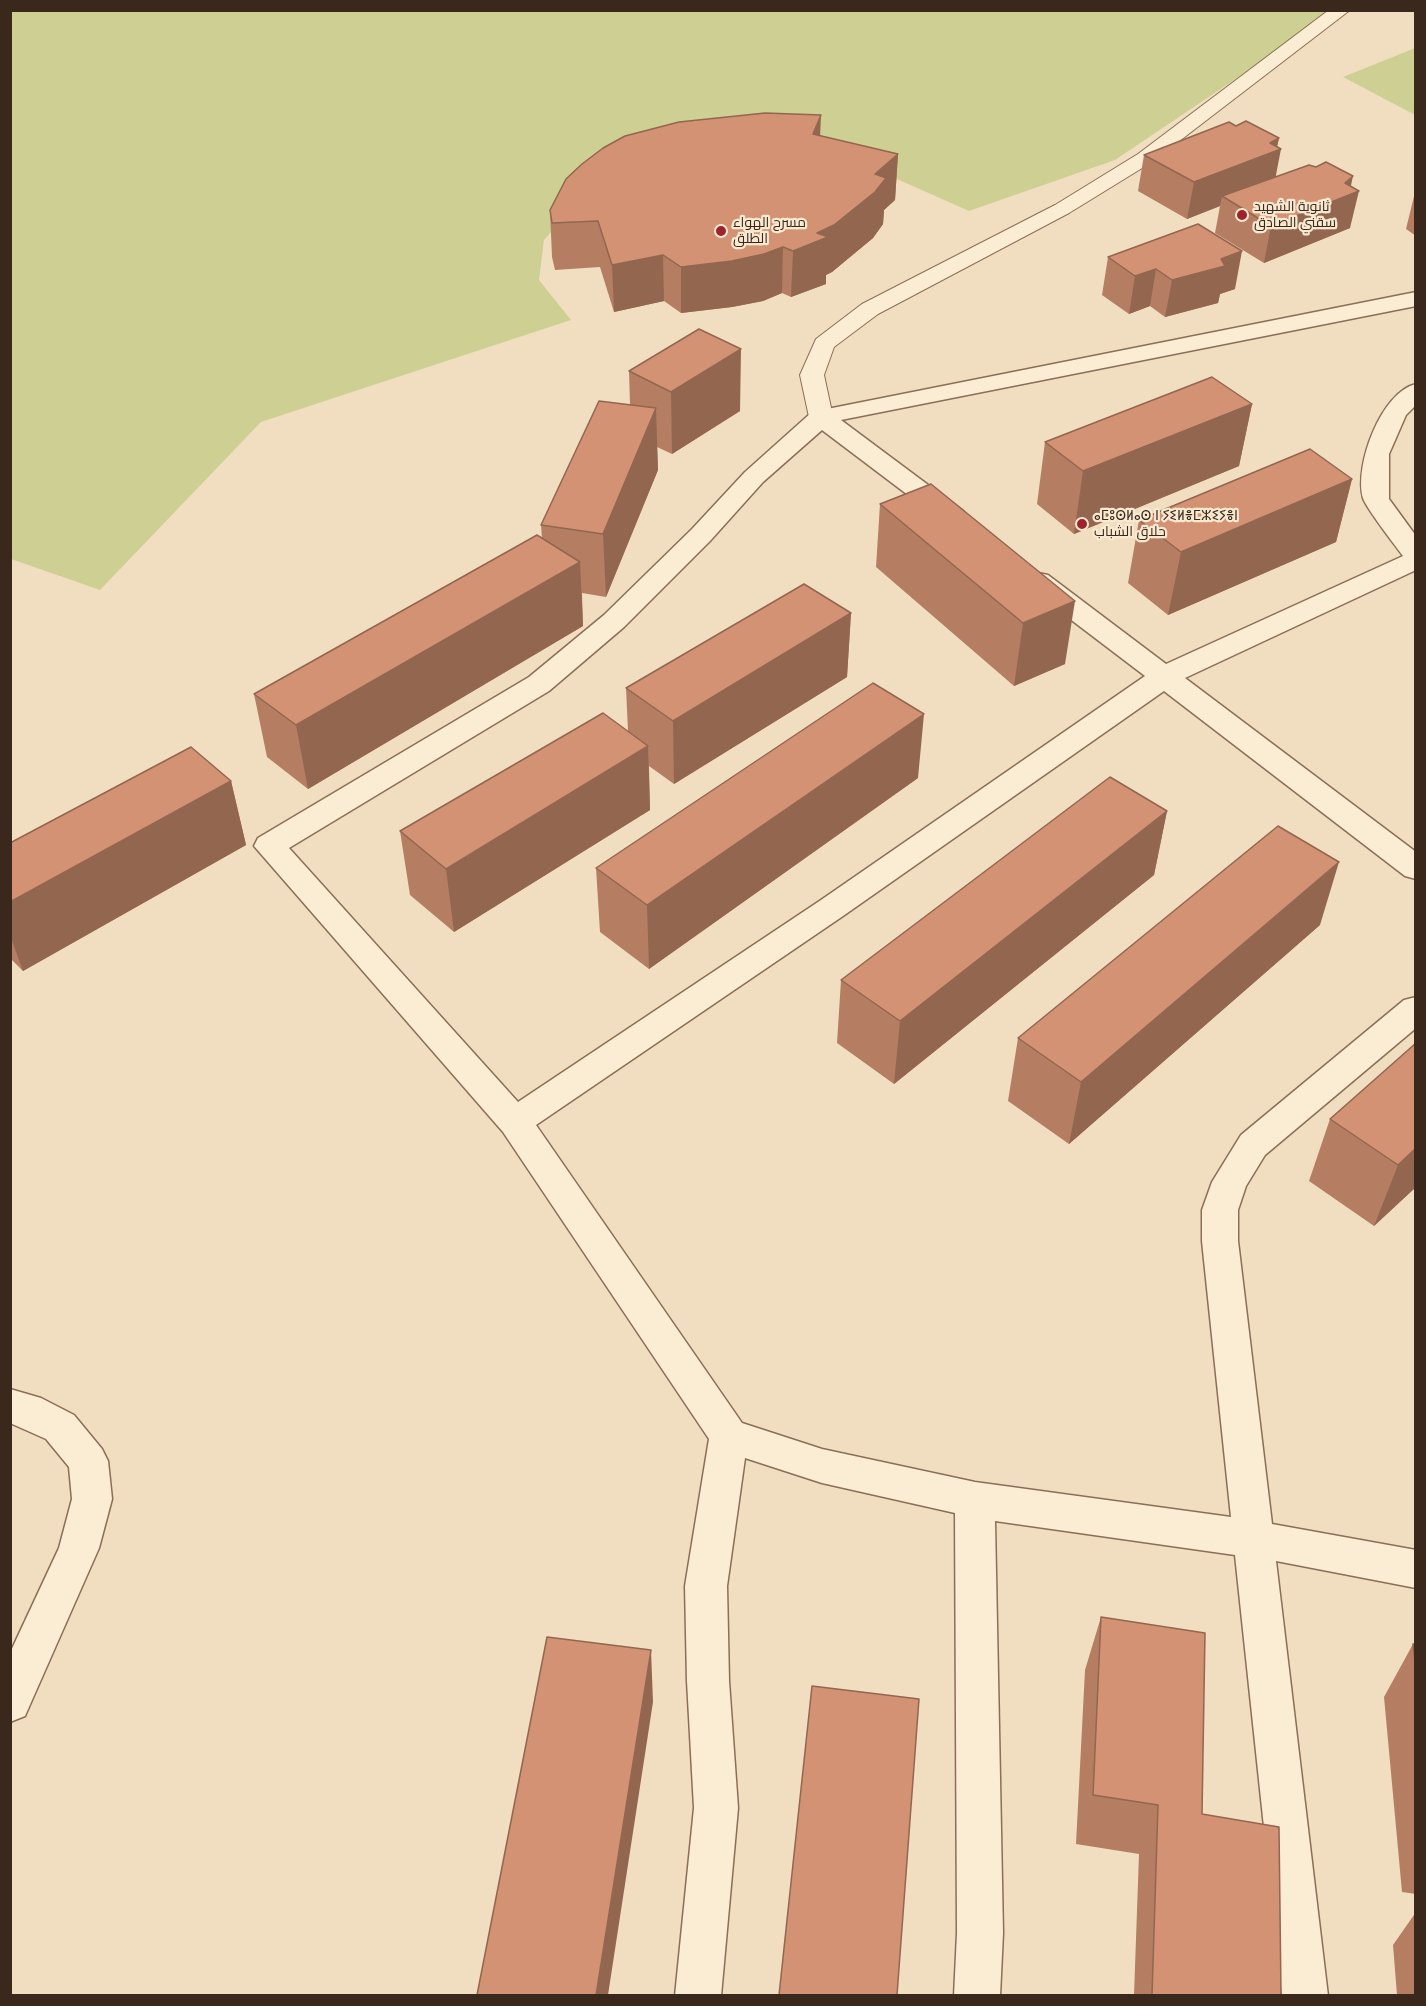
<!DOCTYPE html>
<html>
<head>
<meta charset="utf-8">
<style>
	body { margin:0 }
	#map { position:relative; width:1426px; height:2006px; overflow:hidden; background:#f1dec0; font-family:"Playfair Display",serif }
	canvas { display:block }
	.frame { position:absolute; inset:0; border:12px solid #3a281c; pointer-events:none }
</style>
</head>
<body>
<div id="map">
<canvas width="1426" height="2006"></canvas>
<div class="frame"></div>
</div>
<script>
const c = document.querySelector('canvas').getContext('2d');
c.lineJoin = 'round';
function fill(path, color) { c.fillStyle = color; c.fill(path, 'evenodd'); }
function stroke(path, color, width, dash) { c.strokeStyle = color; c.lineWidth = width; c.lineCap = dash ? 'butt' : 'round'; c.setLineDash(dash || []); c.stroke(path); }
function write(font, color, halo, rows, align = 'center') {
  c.font = font + ' "Playfair Display",Cairo,"Noto Sans Tifinagh",serif'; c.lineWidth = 4.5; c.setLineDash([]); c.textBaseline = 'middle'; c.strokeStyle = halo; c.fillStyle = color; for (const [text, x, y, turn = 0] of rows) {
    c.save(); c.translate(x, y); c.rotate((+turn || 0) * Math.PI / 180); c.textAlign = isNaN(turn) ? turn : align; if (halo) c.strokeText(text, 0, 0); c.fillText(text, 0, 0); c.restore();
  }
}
fill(new Path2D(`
	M11,11H1350L1304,33L1115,160L969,211L854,160L578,202L544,240L539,280L571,320L261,422L100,590L11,559Z
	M1415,48V115L1343,77Z`), '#ced093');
const lane = new Path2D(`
	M1329,10H1350L1152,162L1069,213L878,314L834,347L824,375L833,417L829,422L821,424L813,422L809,417L800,375L816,339L862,304L1055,205L1138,154Z`);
const street = new Path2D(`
	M1416,292V306L841,420L963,511L967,517L963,523L954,525L945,523L822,430L763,482L710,541L624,627L549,691L289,848L518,1102L821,900L1145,676L1028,587L1024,581L1028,575L1038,573L1048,575L1166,664L1403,556C1395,545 1366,508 1363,498C1354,466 1381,392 1416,384V405L1406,415L1389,454V499L1416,536V570L1185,678L1416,852V879L1405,876L1164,691L843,916L536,1125L742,1423L822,1449L975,1482L1231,1517L1202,1241V1210L1212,1182L1241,1135L1404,1000L1416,997V1028L1265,1155L1246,1186L1238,1210V1241L1272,1524L1416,1550V1588L1276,1561L1328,1996H1282L1235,1555L995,1521L1003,1933L1000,1996H954L957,1933L955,1513L822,1483L745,1458L727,1586L729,1681L738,1808L721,1996H675L694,1808L687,1681L685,1586L709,1439L503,1132L254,846L258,838L529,677L604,615L692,529L745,472L812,412Z
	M10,1389L41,1398L74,1415L102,1449L108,1461L112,1499L99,1548L25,1716L10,1722V1653L59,1548L72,1499L69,1467L46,1439L10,1423Z`);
stroke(lane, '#8b6e57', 2);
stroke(street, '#8b6e57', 3);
fill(lane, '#fbecd4');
fill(street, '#fbecd4');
fill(new Path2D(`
	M1236,126L1279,138L1277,147L1276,177L1351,186L1350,228L1264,263L1215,233L1220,206L1187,219L1138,191L1144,155Z
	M820,136L898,154L895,200L884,210L883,224L873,238L832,272L826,275V284L791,297L782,293L763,301L732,307L681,313L664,301L614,312L600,267L555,270L552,257L550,210Z
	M1415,192H1416V236L1406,229Z
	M1108,257L1235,289L1220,294L1218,303L1165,317L1150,306L1129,314L1102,295Z
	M629,371L740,411L672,454L657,447L658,470L606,597L582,593L583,626L308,789L267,757L254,694L542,539L541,525L630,405Z
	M1252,404L1239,466L1074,534L1037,504L1045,442Z
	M1352,479L1336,542L1168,615L1128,583L1139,520Z
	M931,484L1065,664L1014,686L876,567L880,504Z
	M851,613L847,677L674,784L649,766L650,810L454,932L410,895L400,831L628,731L626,688Z
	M918,778L649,969L600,932L596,868Z
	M231,781L246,845L23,971L10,958V843Z
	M1167,811L1154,875L894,1084L837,1043L841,980Z
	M1320,925L1069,1144L1008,1101L1018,1038Z
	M1416,1043V1187L1374,1226L1309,1181L1330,1119Z
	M1101,1617L1202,1814L1281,1995H1134L1139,1854L1076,1844L1085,1670Z
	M1413,1644H1416V1894L1402,1892L1384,1697Z
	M1416,1912V1995H1397L1393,1945Z`), '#b57e63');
fill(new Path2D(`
	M821,115L819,160L813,134Z
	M1279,138L1276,151L1281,149L1274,185L1222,196L1220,206L1187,219L1194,182Z
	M898,154L895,200L884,210L883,224L873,238L832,272L826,275V284L791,297L793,251L817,233L875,174Z
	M1353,176L1349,195L1359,191L1350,228L1264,263L1271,226L1345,183Z
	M783,247L782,293L763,301L732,307L681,313V267Z
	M1242,251L1235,289L1220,294L1218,303L1165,317L1172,280L1221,259Z
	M663,255L664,301L614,312L612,265Z
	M1156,269L1150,306L1129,314L1135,276Z
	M741,349L740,411L672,454L671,392Z
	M1252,404L1239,466L1074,534L1083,471Z
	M656,408L658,470L606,597L603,534Z
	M1352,479L1336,542L1168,615L1181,552Z
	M580,562L583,626L308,789L296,725Z
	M1075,601L1065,664L1014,686L1023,623Z
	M851,613L847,677L674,784L673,721Z
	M924,714L918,778L649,969L647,905Z
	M648,746L650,810L454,932L446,869Z
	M231,781L246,845L23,971L10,935V902Z
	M1167,811L1154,875L894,1084L900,1021Z
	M1339,862L1320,925L1069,1144L1081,1082Z
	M1416,1148V1187L1374,1226L1398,1165Z
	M651,1650L653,1702L608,1995H596Z`), '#936650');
const building = new Path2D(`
	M765,113L821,115L813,134L898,154L875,174L886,178L875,192L834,225L817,233L828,237L793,251L783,247L764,254L732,261L681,267L663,255L612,265L598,221L552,223L550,210L566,179L582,164L603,148L625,136L679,122Z
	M1246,121L1279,138L1270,143L1281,149L1194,182L1144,155L1229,122L1236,126Z
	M1326,162L1353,176L1345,183L1359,191L1271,226L1222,196L1309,165L1316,167Z
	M1198,224L1242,251L1221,259L1225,266L1172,280L1156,269L1135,276L1108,257Z
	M699,329L741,349L671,392L629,371Z
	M1212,377L1252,404L1083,471L1045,442Z
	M599,401L656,408L603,534L541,525Z
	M1310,449L1352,479L1181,552L1139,520Z
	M931,484L1075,601L1023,623L880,504Z
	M537,535L580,562L296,725L254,694Z
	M804,584L851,613L673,721L626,688Z
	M873,683L924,714L647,905L596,868Z
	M603,713L648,746L446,869L400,831Z
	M191,747L231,781L10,902V843Z
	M1110,777L1167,811L900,1021L841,980Z
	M1278,826L1339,862L1081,1082L1018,1038Z
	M1416,1043V1148L1398,1165L1330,1119Z
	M1101,1617L1205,1633L1202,1814L1279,1827L1281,1995H1152L1158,1805L1093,1795Z
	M547,1637L651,1650L596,1995H477Z
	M1413,1644H1416V1670Z
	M812,1686L919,1699L897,1995H779Z`);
fill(building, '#d29273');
stroke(building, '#936650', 1.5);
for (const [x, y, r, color] of [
	[1242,215,6,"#9e232f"],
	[721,231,6,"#9e232f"],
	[1082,524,6,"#9e232f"]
]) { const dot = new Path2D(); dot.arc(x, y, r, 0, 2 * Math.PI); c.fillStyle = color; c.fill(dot); stroke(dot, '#f8e9d0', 2); }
write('14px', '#3a281c', '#f8e9d0', [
	["ثانوية الشهيد",1254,207],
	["سقني الصادق",1254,223],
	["مسرح الهواء",733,223],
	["الطلق",733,239],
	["ⴰⵎⵓⵙⵍⴰⵙ ⵏ ⵢⵉⵍⴻⵎⵣⵉⵢⴻⵏ",1094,516],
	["حلاق الشباب",1094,532]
], 'left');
</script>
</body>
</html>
